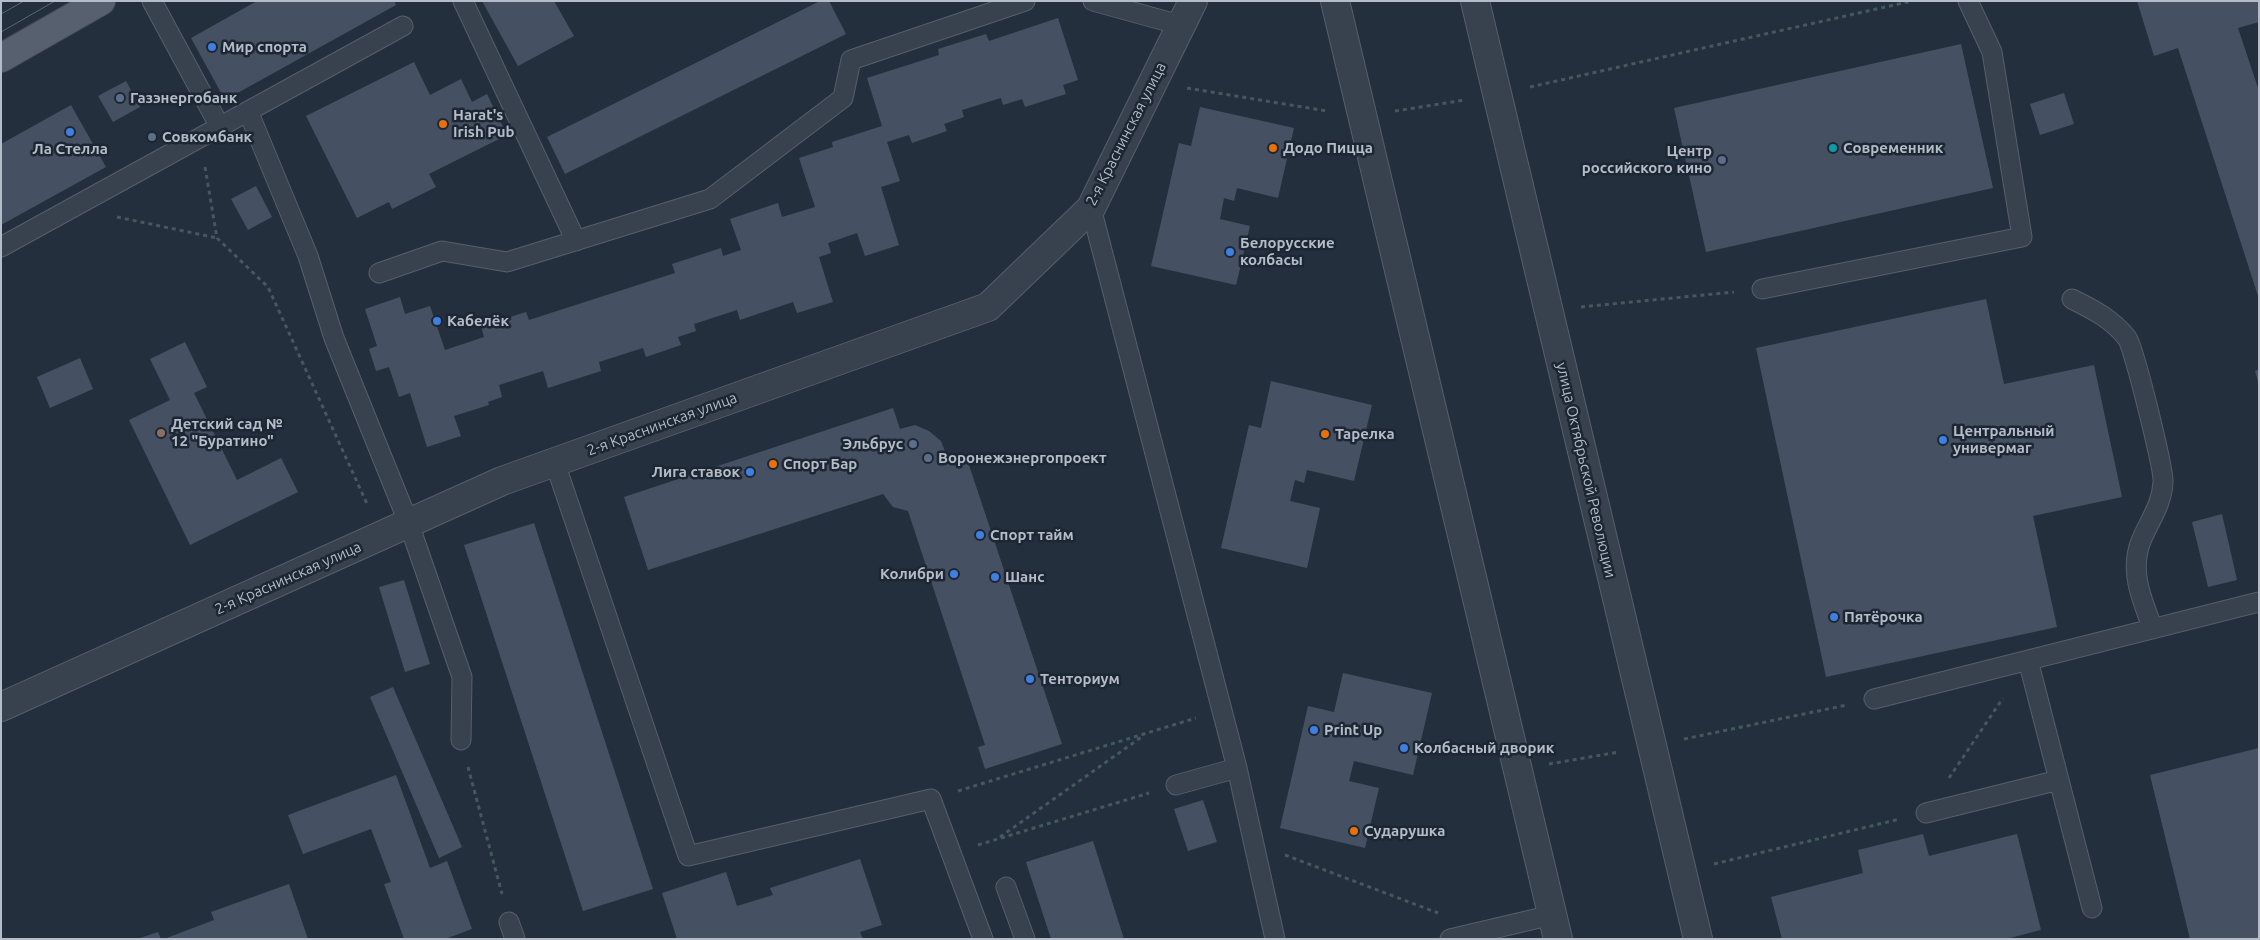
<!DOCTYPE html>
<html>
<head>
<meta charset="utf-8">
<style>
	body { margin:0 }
	#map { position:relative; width:2260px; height:940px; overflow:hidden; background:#242f3e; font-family:Ubuntu,sans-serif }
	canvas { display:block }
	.frame { position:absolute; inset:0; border:2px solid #b4bcc9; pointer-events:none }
</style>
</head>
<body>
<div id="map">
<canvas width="2260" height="940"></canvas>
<div class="frame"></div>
</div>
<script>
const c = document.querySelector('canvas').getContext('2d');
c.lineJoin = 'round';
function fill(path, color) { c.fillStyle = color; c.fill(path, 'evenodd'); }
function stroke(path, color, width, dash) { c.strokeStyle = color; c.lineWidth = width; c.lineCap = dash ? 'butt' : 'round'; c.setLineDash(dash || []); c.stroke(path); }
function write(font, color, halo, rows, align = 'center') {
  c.font = font + ' Ubuntu,sans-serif'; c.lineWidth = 5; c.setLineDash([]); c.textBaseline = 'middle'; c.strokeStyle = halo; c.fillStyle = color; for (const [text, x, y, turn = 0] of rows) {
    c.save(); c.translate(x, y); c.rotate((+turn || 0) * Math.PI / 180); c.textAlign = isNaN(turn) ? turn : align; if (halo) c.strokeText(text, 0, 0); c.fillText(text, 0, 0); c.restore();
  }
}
fill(new Path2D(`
	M257,1H394L396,5L225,100L191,38Z
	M482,1H554L574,36L518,66Z
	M820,1H829L846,34L565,174L547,137Z
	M2137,1H2259V22L2238,28L2259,91V299L2178,48L2154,56Z
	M1058,18L1078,80L1063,85L1066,94L1025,107L1022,99L1003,105L1001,98L962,110L964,117L944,124L947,131L912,143L909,135L887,142L900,181L881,187L899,245L865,256L857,233L828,243L831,253L819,257L833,302L797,313L793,302L740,320L737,310L694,324L696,331L678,337L681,345L646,357L643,348L599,362L601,371L548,388L543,371L499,385L502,397L488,402L489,405L454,416L461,436L427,447L410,393L399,397L389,367L376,371L369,349L377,346L365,309L400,297L405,314L430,306L445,350L484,337L481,326L526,312L529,320L675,273L672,264L721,248L723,256L741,250L730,219L778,203L782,217L815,207L799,158L833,147L832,142L882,126L867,78L939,55L938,49L986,34L989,41Z
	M1961,44L1993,188L1706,252L1674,108Z
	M414,62L430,95L461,79L472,102L487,94L507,135L429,174L436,187L392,209L389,202L357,218L306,116Z
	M126,81L140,107L113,122L98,96Z
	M2064,93L2074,124L2040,135L2030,104Z
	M71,105L106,167L1,225V144Z
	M1200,107L1294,128L1278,198L1237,188L1234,201L1224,198L1220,219L1250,226L1236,285L1151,266L1179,143L1191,146Z
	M256,186L272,217L248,230L231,199Z
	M1986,299L2004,384L2094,365L2122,497L2033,516L2057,627L1826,677L1756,348Z
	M185,342L207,387L194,393L237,480L281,458L298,492L190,545L129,420L170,400L150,359Z
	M80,358L93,389L50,408L37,377Z
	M2259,369V382H2258L2255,371Z
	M1271,381L1372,405L1354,481L1307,470L1304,483L1295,480L1290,501L1320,508L1307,568L1221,548L1249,425L1261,428Z
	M893,408L900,429L915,425L929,431L941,441L948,459L965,453L1062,744L985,769L978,747L985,745L908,511L893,507L883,494L648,570L624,497Z
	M2222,514L2237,580L2208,587L2192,522Z
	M534,523L653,889L583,911L464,545Z
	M404,580L430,664L405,672L379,587Z
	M1343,673L1432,693L1413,775L1354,761L1349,781L1379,788L1365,848L1280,828L1308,706L1334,712Z
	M393,687L462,847L439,858L370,697Z
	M2259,748V939H2190L2150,775Z
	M396,775L430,868L447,861L472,929L445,939H404L384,884L391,882L371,829L303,854L288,815Z
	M1203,800L1217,842L1188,851L1174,809Z
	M1923,834L1929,856L2017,834L2041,930L2006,939H1782L1771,897L1863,873L1858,850Z
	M1093,841L1124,939H1051L1026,862Z
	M860,859L882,925L860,932L863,939H677L662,893L726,872L737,906L773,895L770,888Z
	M289,884L308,939H164L214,920L211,912Z
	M158,932L161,939H140V938Z`), '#455162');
const service = new Path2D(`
	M152,1L220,127
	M463,1L576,241
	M1093,1L1180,25
	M248,111L308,256L334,338L409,524L462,677L461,740
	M1091,208L1237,768L1275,939
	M1,247L403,26
	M379,273L442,251L507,262L710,199L843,98L851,60L1025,1
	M1762,289L2022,237L1992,52L1968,1
	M2072,299C2094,310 2112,319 2127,338C2134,347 2164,470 2163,482C2162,505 2149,521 2141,541C2129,571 2142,600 2153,629
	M555,463L688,856L931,799L983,939
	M2028,660L2092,908
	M1874,699L2259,602
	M1176,785L1237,768
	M1926,813L2059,780
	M1006,887L1025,939
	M509,922L515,939
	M1450,939L1552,915`);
const pedestrian = new Path2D(`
	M1335,1L1558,939
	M1475,1L1698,939`);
const minor = new Path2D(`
	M1,707L502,481L988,307L1091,208L1193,1`);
const primary = new Path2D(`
	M1,58L101,1`);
stroke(service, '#565f6c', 21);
stroke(pedestrian, '#565f6c', 30);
stroke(minor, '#565f6c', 30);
stroke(primary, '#414a57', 30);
stroke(new Path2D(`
	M1530,87L1912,1
	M1187,88L1327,111
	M1395,111L1465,100
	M205,167L217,238L268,287L368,506
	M117,217L217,238
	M1581,307L1734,292
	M1684,739L1847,705
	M1549,764L1619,752
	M468,767L502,894
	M1949,778L2003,698
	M958,791L1196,718
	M1000,837L1143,736
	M978,845L1149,793
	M1285,855L1438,913
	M1714,864L1900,819`), '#44595c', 3, [4, 4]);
stroke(service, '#38414e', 19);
stroke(pedestrian, '#38414e', 28);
stroke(minor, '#38414e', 28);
stroke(primary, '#56606e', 28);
stroke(new Path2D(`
	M1,14L24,1
	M1,32L55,1`), '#5a6575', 1);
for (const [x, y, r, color] of [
	[212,47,5,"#3f7fe0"],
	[120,98,5,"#5c6f8a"],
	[443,124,5,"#e8710a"],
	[70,132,5,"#3f7fe0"],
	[152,137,5,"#5c6f8a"],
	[1273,148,5,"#e8710a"],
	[1833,148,5,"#0f9aa8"],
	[1722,160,5,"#5c6f8a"],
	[1230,252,5,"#3f7fe0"],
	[437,321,5,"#3f7fe0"],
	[161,433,5,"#8d6e63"],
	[1325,434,5,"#e8710a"],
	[1943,440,5,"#3f7fe0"],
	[913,444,5,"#5c6f8a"],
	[928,458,5,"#5c6f8a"],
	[773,464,5,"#e8710a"],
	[750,472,5,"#3f7fe0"],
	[980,535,5,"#3f7fe0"],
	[954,574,5,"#3f7fe0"],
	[995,577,5,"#3f7fe0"],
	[1834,617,5,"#3f7fe0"],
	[1030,679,5,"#3f7fe0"],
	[1314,730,5,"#3f7fe0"],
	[1404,748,5,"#3f7fe0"],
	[1354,831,5,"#e8710a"]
]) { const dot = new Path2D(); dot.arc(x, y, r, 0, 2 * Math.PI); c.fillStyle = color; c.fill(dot); stroke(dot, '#1d2633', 2); }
write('bold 15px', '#b4bcc9', '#1d2633', [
	["Мир спорта",222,47],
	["Газэнергобанк",130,98],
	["Harat's",453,115],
	["Irish Pub",453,132],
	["Совкомбанк",162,137],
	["Додо Пицца",1283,148],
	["Современник",1843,148],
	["Ла Стелла",70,149,"center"],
	["Центр",1712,151,"right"],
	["российского кино",1712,168,"right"],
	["Белорусские",1240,243],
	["колбасы",1240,260],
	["Кабелёк",447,321],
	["Детский сад №",171,424],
	["12 \"Буратино\"",171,441],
	["Центральный",1953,431],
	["универмаг",1953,448],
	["Тарелка",1335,434],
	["Эльбрус",903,444,"right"],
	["Воронежэнергопроект",938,458],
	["Спорт Бар",783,464],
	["Лига ставок",740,472,"right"],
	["Спорт тайм",990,535],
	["Колибри",944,574,"right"],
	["Шанс",1005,577],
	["Пятёрочка",1844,617],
	["Тенториум",1040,679],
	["Print Up",1324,730],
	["Колбасный дворик",1414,748],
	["Сударушка",1364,831]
], 'left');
write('15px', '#b4bcc9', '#1d2633', [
	["2-я Краснинская улица",1126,134,-63],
	["2-я Краснинская улица",662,424,-20],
	["улица Октябрьской Революции",1586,470,77],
	["2-я Краснинская улица",288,578,-24]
]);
</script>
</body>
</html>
